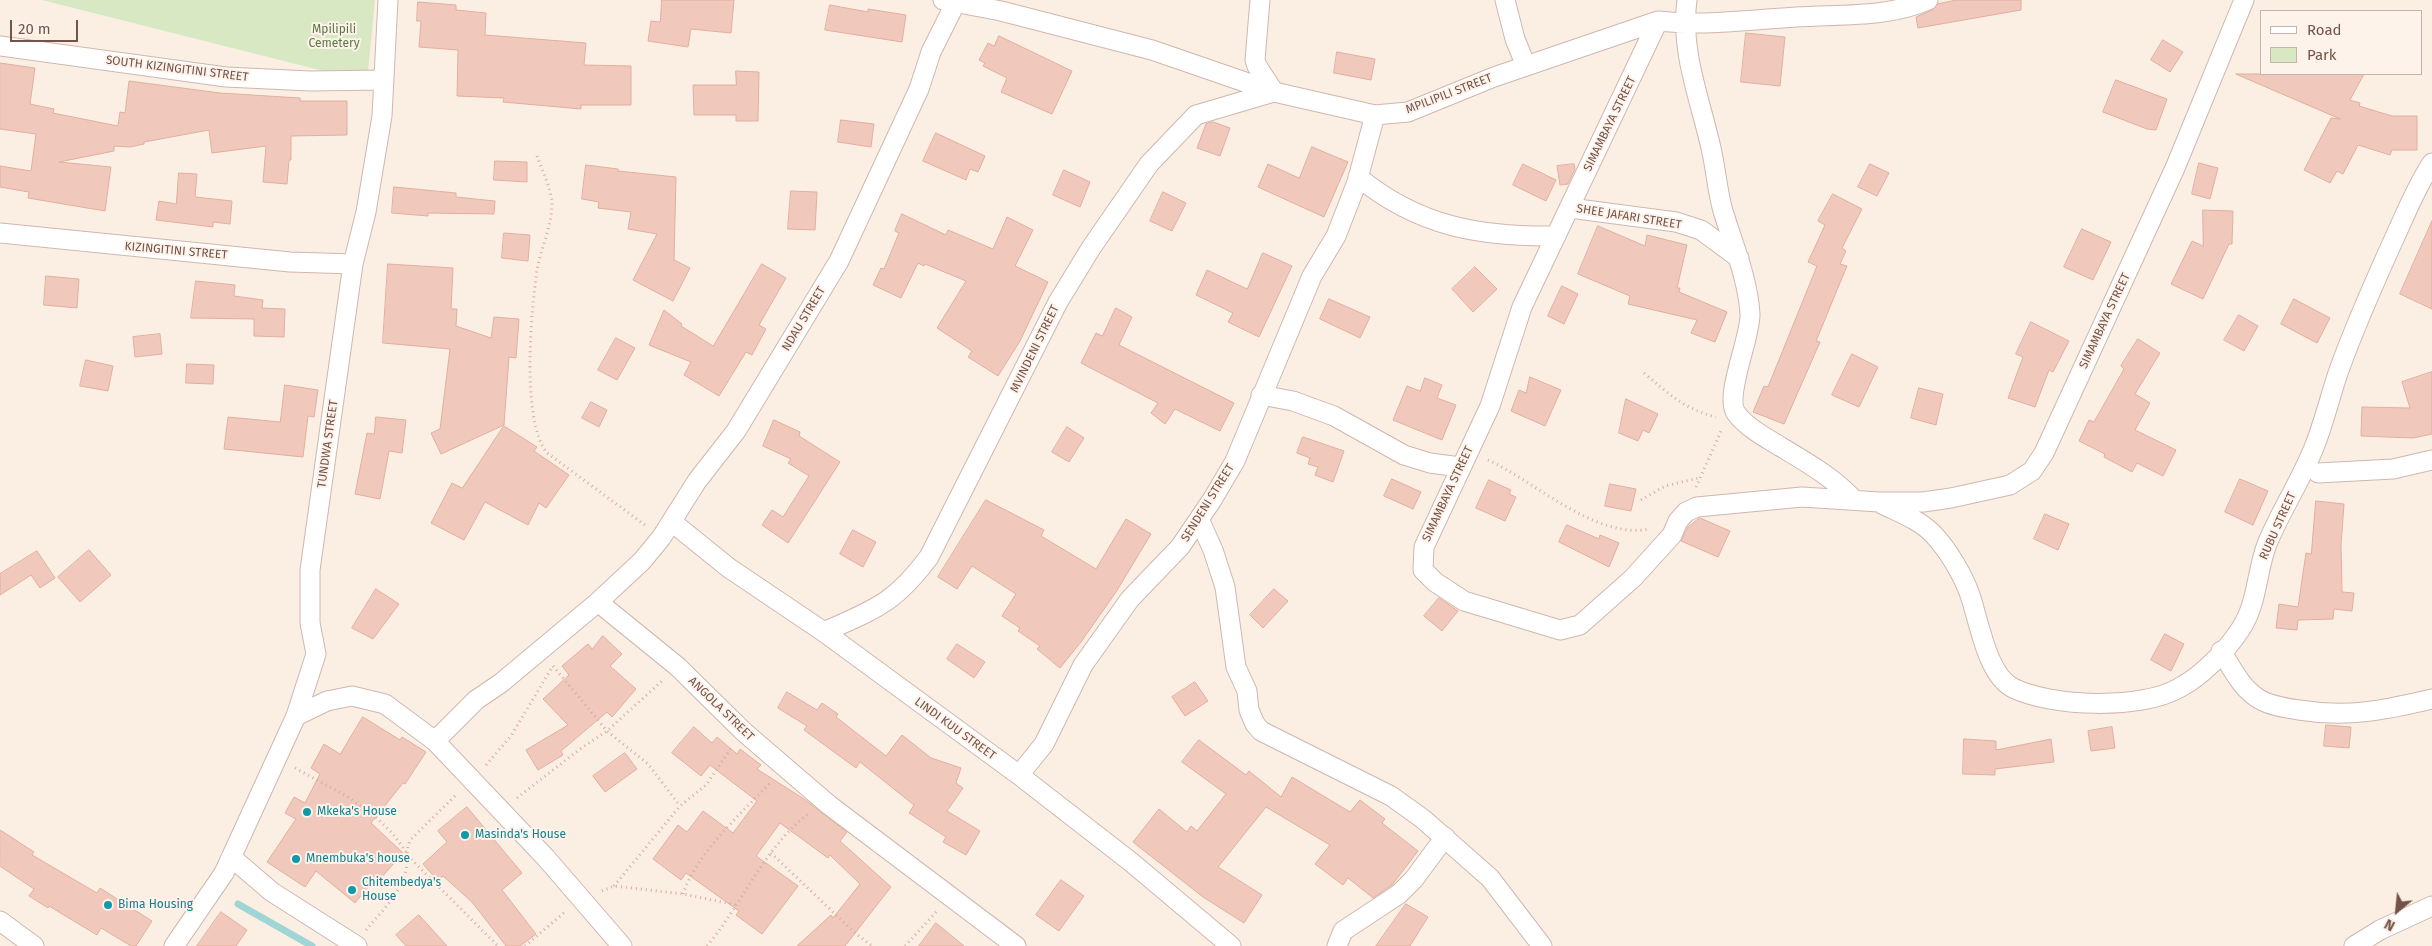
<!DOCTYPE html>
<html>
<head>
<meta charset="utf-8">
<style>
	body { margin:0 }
	#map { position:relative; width:2432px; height:946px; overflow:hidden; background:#fbefe4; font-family:"Fira Sans",sans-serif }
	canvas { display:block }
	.legend { position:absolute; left:2260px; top:10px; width:162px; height:65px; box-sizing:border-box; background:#fef3ea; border:1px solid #c6b3aa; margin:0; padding:6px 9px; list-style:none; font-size:15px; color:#73534a }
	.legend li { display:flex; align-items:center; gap:10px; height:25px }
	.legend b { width:25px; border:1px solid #c6b3aa }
	.north { position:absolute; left:2372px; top:886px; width:50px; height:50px; -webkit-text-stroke:4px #fef3ea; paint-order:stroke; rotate:208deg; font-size:14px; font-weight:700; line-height:20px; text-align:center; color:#73534a }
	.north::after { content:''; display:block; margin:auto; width:18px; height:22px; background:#73534a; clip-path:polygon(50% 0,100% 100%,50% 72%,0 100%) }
	.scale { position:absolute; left:10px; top:20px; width:68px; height:22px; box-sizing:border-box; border:2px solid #73534a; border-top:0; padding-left:6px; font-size:15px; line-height:18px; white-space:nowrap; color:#73534a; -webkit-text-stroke:4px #fef3ea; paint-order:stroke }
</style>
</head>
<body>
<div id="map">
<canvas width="2432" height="946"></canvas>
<ul class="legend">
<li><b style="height:6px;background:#fff"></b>Road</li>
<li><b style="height:14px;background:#d7e8c3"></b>Park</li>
</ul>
<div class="north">N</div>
<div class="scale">20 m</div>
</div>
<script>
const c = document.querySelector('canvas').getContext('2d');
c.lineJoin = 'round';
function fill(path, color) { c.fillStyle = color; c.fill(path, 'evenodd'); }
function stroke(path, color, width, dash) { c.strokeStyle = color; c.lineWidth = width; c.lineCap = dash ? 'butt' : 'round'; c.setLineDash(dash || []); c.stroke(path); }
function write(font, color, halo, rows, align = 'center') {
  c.font = font + ' "Fira Sans",sans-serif'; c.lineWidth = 4; c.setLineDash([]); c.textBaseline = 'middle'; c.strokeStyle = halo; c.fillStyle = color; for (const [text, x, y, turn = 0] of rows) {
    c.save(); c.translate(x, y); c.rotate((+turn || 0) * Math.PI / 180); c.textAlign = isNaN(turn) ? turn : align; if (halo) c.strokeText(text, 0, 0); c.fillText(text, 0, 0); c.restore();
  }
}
fill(new Path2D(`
	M42,0H375L367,82Z`), '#d7e8c3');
stroke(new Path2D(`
	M238,904L312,946`), '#a0d5d6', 7);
const building = new Path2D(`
	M662,0H734L731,33L691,29L688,47L648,41L651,21L660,22Z
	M1957,0H2021V10L1918,28L1916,17L1932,10L1938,4Z
	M418,2L456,5V10L486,13L485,35L586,43L584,65L631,66V105H581V109L503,102L504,98L457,96L458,50L419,47L421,21H417Z
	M830,5L868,12V9L906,15L902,42L825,30Z
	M1746,33L1785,37L1780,86L1741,82Z
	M999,36L1072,71L1052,114L1001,92L1007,78L983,66L985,63L979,60L988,43L994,46Z
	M2163,40L2183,52L2170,72L2151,60Z
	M1337,52L1375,59L1371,80L1334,73Z
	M0,63L35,68L30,104L54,109L53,113L118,126L120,112L125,113L129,81L220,93L300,98V101H347V135L291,136V160H289L287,184L263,182L266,146L212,153L209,130L144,142V144L130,147L114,146V151L59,162L111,167L105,211L28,198L29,192L0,187V166L31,171L36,134L0,129Z
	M736,71L759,72L758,121H736V115H694L693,85H736Z
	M2236,74H2364L2350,100L2360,103L2359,106L2392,116H2417V150H2392L2390,155L2358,145L2343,174L2337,171L2330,183L2304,170L2331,118L2340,119Z
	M2116,80L2167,99L2156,130L2147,129L2103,112Z
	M841,120L874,124L871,147L838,142Z
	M1213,122L1230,128L1220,156L1197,148L1206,124Z
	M936,133L985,156L978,172L970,169L966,180L923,161Z
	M1312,147L1348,162L1324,217L1258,187L1268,164L1299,178Z
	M495,161L527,162V182L494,180Z
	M2199,163L2218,168L2210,199L2192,194Z
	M1523,164L1556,180L1546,201L1513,185Z
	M1574,164L1575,169L1568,184L1560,185L1557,166Z
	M1870,164L1889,173L1877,196L1858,187Z
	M586,165L618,169V171L676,177L674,260L690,268L673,301L633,280L657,234L628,229L631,212L598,208L599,202L582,199Z
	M1064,170L1090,182L1080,207L1053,195Z
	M179,173L197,174L195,197L232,201L230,224L213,222V227L156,220L159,201L176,204Z
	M394,187L456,193V197L495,201L494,214L428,213V216L392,213Z
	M791,191L817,192L815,230L788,229Z
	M1163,192L1186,203L1172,231L1150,221Z
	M1833,194L1862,209L1842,248L1846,251L1840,264L1847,266L1816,341L1820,342L1784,424L1753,412L1764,386L1768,387L1817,266L1808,262L1825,225L1818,221Z
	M2203,210L2233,211L2232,244H2229L2203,299L2171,284L2192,241L2203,246Z
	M902,214L946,235L948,230L993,249L1007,217L1033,230L1015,266L1048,282L1020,341L998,376L968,357L972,351L937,328L966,281L925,264L924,266L918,263L901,298L873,285L881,268L884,269L899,233L895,231Z
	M2432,221V309L2400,294Z
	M1598,226L1645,246L1647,235L1687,245L1677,288H1680L1679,292L1727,312L1715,342L1691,333L1697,320L1628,304L1630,296L1578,274Z
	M2082,229L2111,242L2093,280L2064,267Z
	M504,233L530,235L528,261L502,258Z
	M1263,253L1292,266L1259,337L1228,322L1233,313L1196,295L1207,270L1247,289Z
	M388,264L453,268L451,309H457L456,326L491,338L494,317L519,319L516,358L509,357L504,425L441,454L431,433L440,429L450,349L383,343Z
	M762,264L786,278L759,325L766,329L752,355L746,352L719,396L684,375L691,362L649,345L664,310L682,324L681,326L713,346Z
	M1475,267L1497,289L1473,312L1452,289Z
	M46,276L79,279L77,308L44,305Z
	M196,281L235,285L234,296L263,300L262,308L285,309L284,337L254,336V319L191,318Z
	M1562,286L1578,294L1564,324L1548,316Z
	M1329,299L1370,317L1360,338L1320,319Z
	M2294,299L2330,318L2317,343L2281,324Z
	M1116,308L1132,317L1119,345L1234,403L1220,431L1175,409L1165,424L1151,413L1158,403L1081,363L1096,333L1102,336Z
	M2239,315L2258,326L2244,351L2224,340Z
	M2031,322L2069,341L2053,372L2049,370L2035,407L2008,398L2023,357L2016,354Z
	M160,334L162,354L135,357L133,337Z
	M616,338L635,348L617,380L598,370Z
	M2138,339L2160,353L2135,394L2150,403L2135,430L2176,450L2163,476L2137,463L2132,472L2104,457L2105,454L2079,441L2089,420L2094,422L2124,369L2121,366Z
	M1852,354L1878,367L1859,407L1832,395Z
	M86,360L113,366L108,391L80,386Z
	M187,364L214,365L213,384L186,383Z
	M2432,372V434L2413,438L2361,436L2362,407L2410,408L2402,382Z
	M1530,377L1561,390L1545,426L1511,411L1519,390L1526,393Z
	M1425,378L1442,385L1437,398L1456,405L1442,440L1393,420L1407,386L1420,391Z
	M285,385L318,390L314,417L308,416L303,457L224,449L228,417L280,422Z
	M1919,388L1943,394L1936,425L1911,418Z
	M1626,399L1658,414L1649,433L1643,430L1638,441L1619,433Z
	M591,402L607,410L599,427L582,418Z
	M376,417L406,420L402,453L389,451L380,499L355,494L367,433L374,434Z
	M774,420L800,432L799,436L840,462L788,543L762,525L772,510L783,517L809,476L788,463L791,459L763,446Z
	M504,426L537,447L534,451L569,475L546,508L539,503L528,525L485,502L464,540L431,523L452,483L462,488Z
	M1067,427L1084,438L1069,462L1052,452Z
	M1303,437L1344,451L1333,482L1315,475L1318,467L1308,464L1310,458L1297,453Z
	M1392,479L1421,492L1413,509L1384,496Z
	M2240,479L2268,491L2253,525L2225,512Z
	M1489,480L1511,490L1509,494L1516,497L1505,521L1476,508Z
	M1610,484L1636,489L1631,511L1605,506Z
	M986,500L1044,530L1041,536L1096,569L1126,519L1151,534L1116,592L1081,642L1060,668L1037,649L1040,646L1018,631L1020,628L1002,616L1016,594L972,566L957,589L938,577Z
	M2316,501L2344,504L2341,545L2342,592L2354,593L2352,611L2334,609L2333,619L2298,620L2297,630L2276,628L2279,604L2298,607L2306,553L2311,554Z
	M2045,514L2069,524L2058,550L2034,539Z
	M1700,518L1730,531L1718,557L1681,541L1688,527Z
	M1567,525L1599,539L1600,535L1619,543L1609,567L1559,542Z
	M853,530L876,542L863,567L840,554Z
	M89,550L111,575L80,602L58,577Z
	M37,551L55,578L40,588L31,575L0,595V574Z
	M376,589L399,604L373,639L352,628Z
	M1274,589L1288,601L1263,628L1250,615Z
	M1439,598L1458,611L1442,631L1424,616Z
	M2165,634L2184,644L2171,671L2151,660Z
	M603,636L622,654L610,666L636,689L612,717L607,712L561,751L563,755L538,770L526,750L568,725L543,699L569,675L562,666L588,644L592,649Z
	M957,644L985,662L974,678L947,659Z
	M1195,682L1208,701L1185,716L1172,697Z
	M787,692L817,710L822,703L838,714L836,717L886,756L902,735L931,758L961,768L956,783L963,788L947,811L980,831L966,855L943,842L946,837L909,813L914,805L860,762L856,768L804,730L807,726L778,708Z
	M363,717L400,740L402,737L426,752L405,784L403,783L371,823L403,853L379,880L376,877L355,903L316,871L305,887L267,862L296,819L285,813L294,797L305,803L320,774L311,768L324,744L340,754Z
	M2326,725L2351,727L2349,748L2324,746Z
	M694,727L712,743L717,737L737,754L740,749L761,765L757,769L804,799L847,832L840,841L891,887L845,946H797L831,915L833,918L860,884L830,855L828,858L780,823L756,856L798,886L762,934L736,915L739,911L686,873L681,880L653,859L678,825L687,832L703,811L733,833L757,801L710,765L701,776L672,753Z
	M2112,727L2115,748L2091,751L2088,731Z
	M1964,739L1996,741V750L2051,739L2054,762L1995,769V775L1963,774Z
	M1199,740L1246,775L1249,771L1281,797L1292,777L1350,812L1360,800L1385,819L1382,823L1418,851L1392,885L1373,898L1348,878L1343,885L1315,864L1330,845L1266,807L1218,867L1262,895L1244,923L1203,897L1133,842L1159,809L1187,832L1191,826L1197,831L1226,794L1182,762Z
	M625,753L637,769L605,792L593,776Z
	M467,807L522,873L502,890L536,934L520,946H506L472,902L443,876L438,881L423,864L447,842L438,831Z
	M0,830L34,852L32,855L97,893L100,888L152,921L136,946H131L101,928L97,935L49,906L48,908L29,896L34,889L0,866Z
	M1061,880L1084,896L1059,931L1036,915Z
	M1406,904L1428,917L1410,946H1376Z
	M221,912L247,930L236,946H197Z
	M419,915L447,946H406L396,935Z
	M936,923L964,946H919Z`);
fill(building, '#f0c9bc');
stroke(building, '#e2ae9d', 1);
const street = new Path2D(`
	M943,0L1001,11L1152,50L1274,92L1375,115L1408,112L1494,77L1658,21C1705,26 1749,20 1796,17C1840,14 1887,18 1928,0
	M1505,0L1515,39L1526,66
	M1687,0C1680,51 1700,99 1711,148C1716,169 1717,190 1723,211C1733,244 1748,279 1750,314C1751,337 1724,396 1736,413C1747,428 1765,437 1781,447C1806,462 1834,478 1854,500
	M1658,21L1522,307L1490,406L1424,547L1423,570L1435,582L1464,601L1560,630L1580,625L1633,578L1672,535L1678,521L1686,512L1697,507L1802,497L1879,502H1923L1951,498L2010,485L2032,471L2044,453L2175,168L2244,0
	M0,46L226,77L310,81L384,80
	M1358,177C1419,227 1481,237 1556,236
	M1570,208L1676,222L1701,230L1739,258
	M0,233L290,262L353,264
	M1261,395L1293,401L1334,416L1404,455L1430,463L1460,467
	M2318,473L2393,469L2432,460
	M1882,504C1900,513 1920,520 1934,535C1948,550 1963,575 1970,595C1979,621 1987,675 2013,688C2052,707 2141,710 2179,688C2202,676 2226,651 2240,630C2258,603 2256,573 2267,544C2281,510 2302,479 2315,445C2324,422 2330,397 2338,373C2354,328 2374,283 2394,239C2406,213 2416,187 2432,163
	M1199,519L1213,550L1225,587L1236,667L1247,691L1249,710L1255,724L1261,731L1391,796L1423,819L1490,878L1542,946
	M672,522L729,568L824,632L1019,775L1131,862L1231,946
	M598,602L678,667L744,732L829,805L1016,946
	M824,632C875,609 894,604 929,557L1058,302L1091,248L1149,164L1196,115L1274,92L1257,66L1255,60L1260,0
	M2221,651C2232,668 2241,688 2259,699C2271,706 2286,708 2299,710C2347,718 2386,710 2432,699
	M296,716L327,701L352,696L385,704L435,741L546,858L622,946
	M435,741L476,700L501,683L598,602L642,561L661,538L697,481L736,431L839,261L919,89L931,52L956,2
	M1019,775L1044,744L1083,665L1130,599L1180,547L1212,500L1235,461L1312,276L1336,236L1357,182L1375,115
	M231,857L272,892L357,946
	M0,921L34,946
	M174,946L224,873L296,716L316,654L310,623V570L353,264L366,212L382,116L388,0
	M1337,946L1343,931L1399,894L1414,879L1445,837
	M2354,946L2380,930L2432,906`);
stroke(street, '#cfb7ae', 21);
stroke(new Path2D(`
	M537,156C542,170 551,188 552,203C552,226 541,248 537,270C531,312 521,420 547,453L645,525
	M1644,373C1669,394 1684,409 1716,417
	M1488,460C1533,480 1596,540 1649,529
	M1696,487L1722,429
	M1641,500L1665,486L1699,478
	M553,666L607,731L648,764L680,806
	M486,765L511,736L551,669
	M295,768L348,797L377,818L393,834L412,860L498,946
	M517,798L580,749L607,731L662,681
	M771,853L855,933L872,946
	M614,886L680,806L706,785L732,747
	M602,891L614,886L683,894L736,905
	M683,894C697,852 742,813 772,781
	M366,930C381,912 401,893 406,870C408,859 405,849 411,839L457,794
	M525,946L566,911
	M707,946C743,903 763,849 808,814
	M905,946L938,910`), '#d5ada0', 3, [1, 4]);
stroke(street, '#fff', 19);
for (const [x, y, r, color] of [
	[307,812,5,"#0f9aa8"],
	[465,835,5,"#0f9aa8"],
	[296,859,5,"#0f9aa8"],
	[352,890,5,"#0f9aa8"],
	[108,905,5,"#0f9aa8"]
]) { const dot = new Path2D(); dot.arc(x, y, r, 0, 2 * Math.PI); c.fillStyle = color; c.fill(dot); stroke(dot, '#fef3ea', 2); }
write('12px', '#5a7842', '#fef3ea', [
	["Mpilipili",334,30],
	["Cemetery",334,44]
]);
write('12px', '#73534a', '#fef3ea', [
	["SOUTH KIZINGITINI STREET",177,69,7],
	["MPILIPILI STREET",1449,94,-21],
	["SIMAMBAYA STREET",1610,124,-64],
	["SHEE JAFARI STREET",1629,217,9],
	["KIZINGITINI STREET",176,251,5],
	["NDAU STREET",804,319,-59],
	["SIMAMBAYA STREET",2105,321,-65],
	["MVINDENI STREET",1035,349,-64],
	["TUNDWA STREET",328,444,-82],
	["SIMAMBAYA STREET",1448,494,-65],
	["SENDENI STREET",1208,503,-58],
	["RUBU STREET",2278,526,-66],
	["ANGOLA STREET",721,709,44],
	["LINDI KUU STREET",955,729,36]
]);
write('12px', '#0d838f', '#fef3ea', [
	["Mkeka's House",317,812],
	["Masinda's House",475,835],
	["Mnembuka's house",306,859],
	["Chitembedya's",362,883],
	["House",362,897],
	["Bima Housing",118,905]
], 'left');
</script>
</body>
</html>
